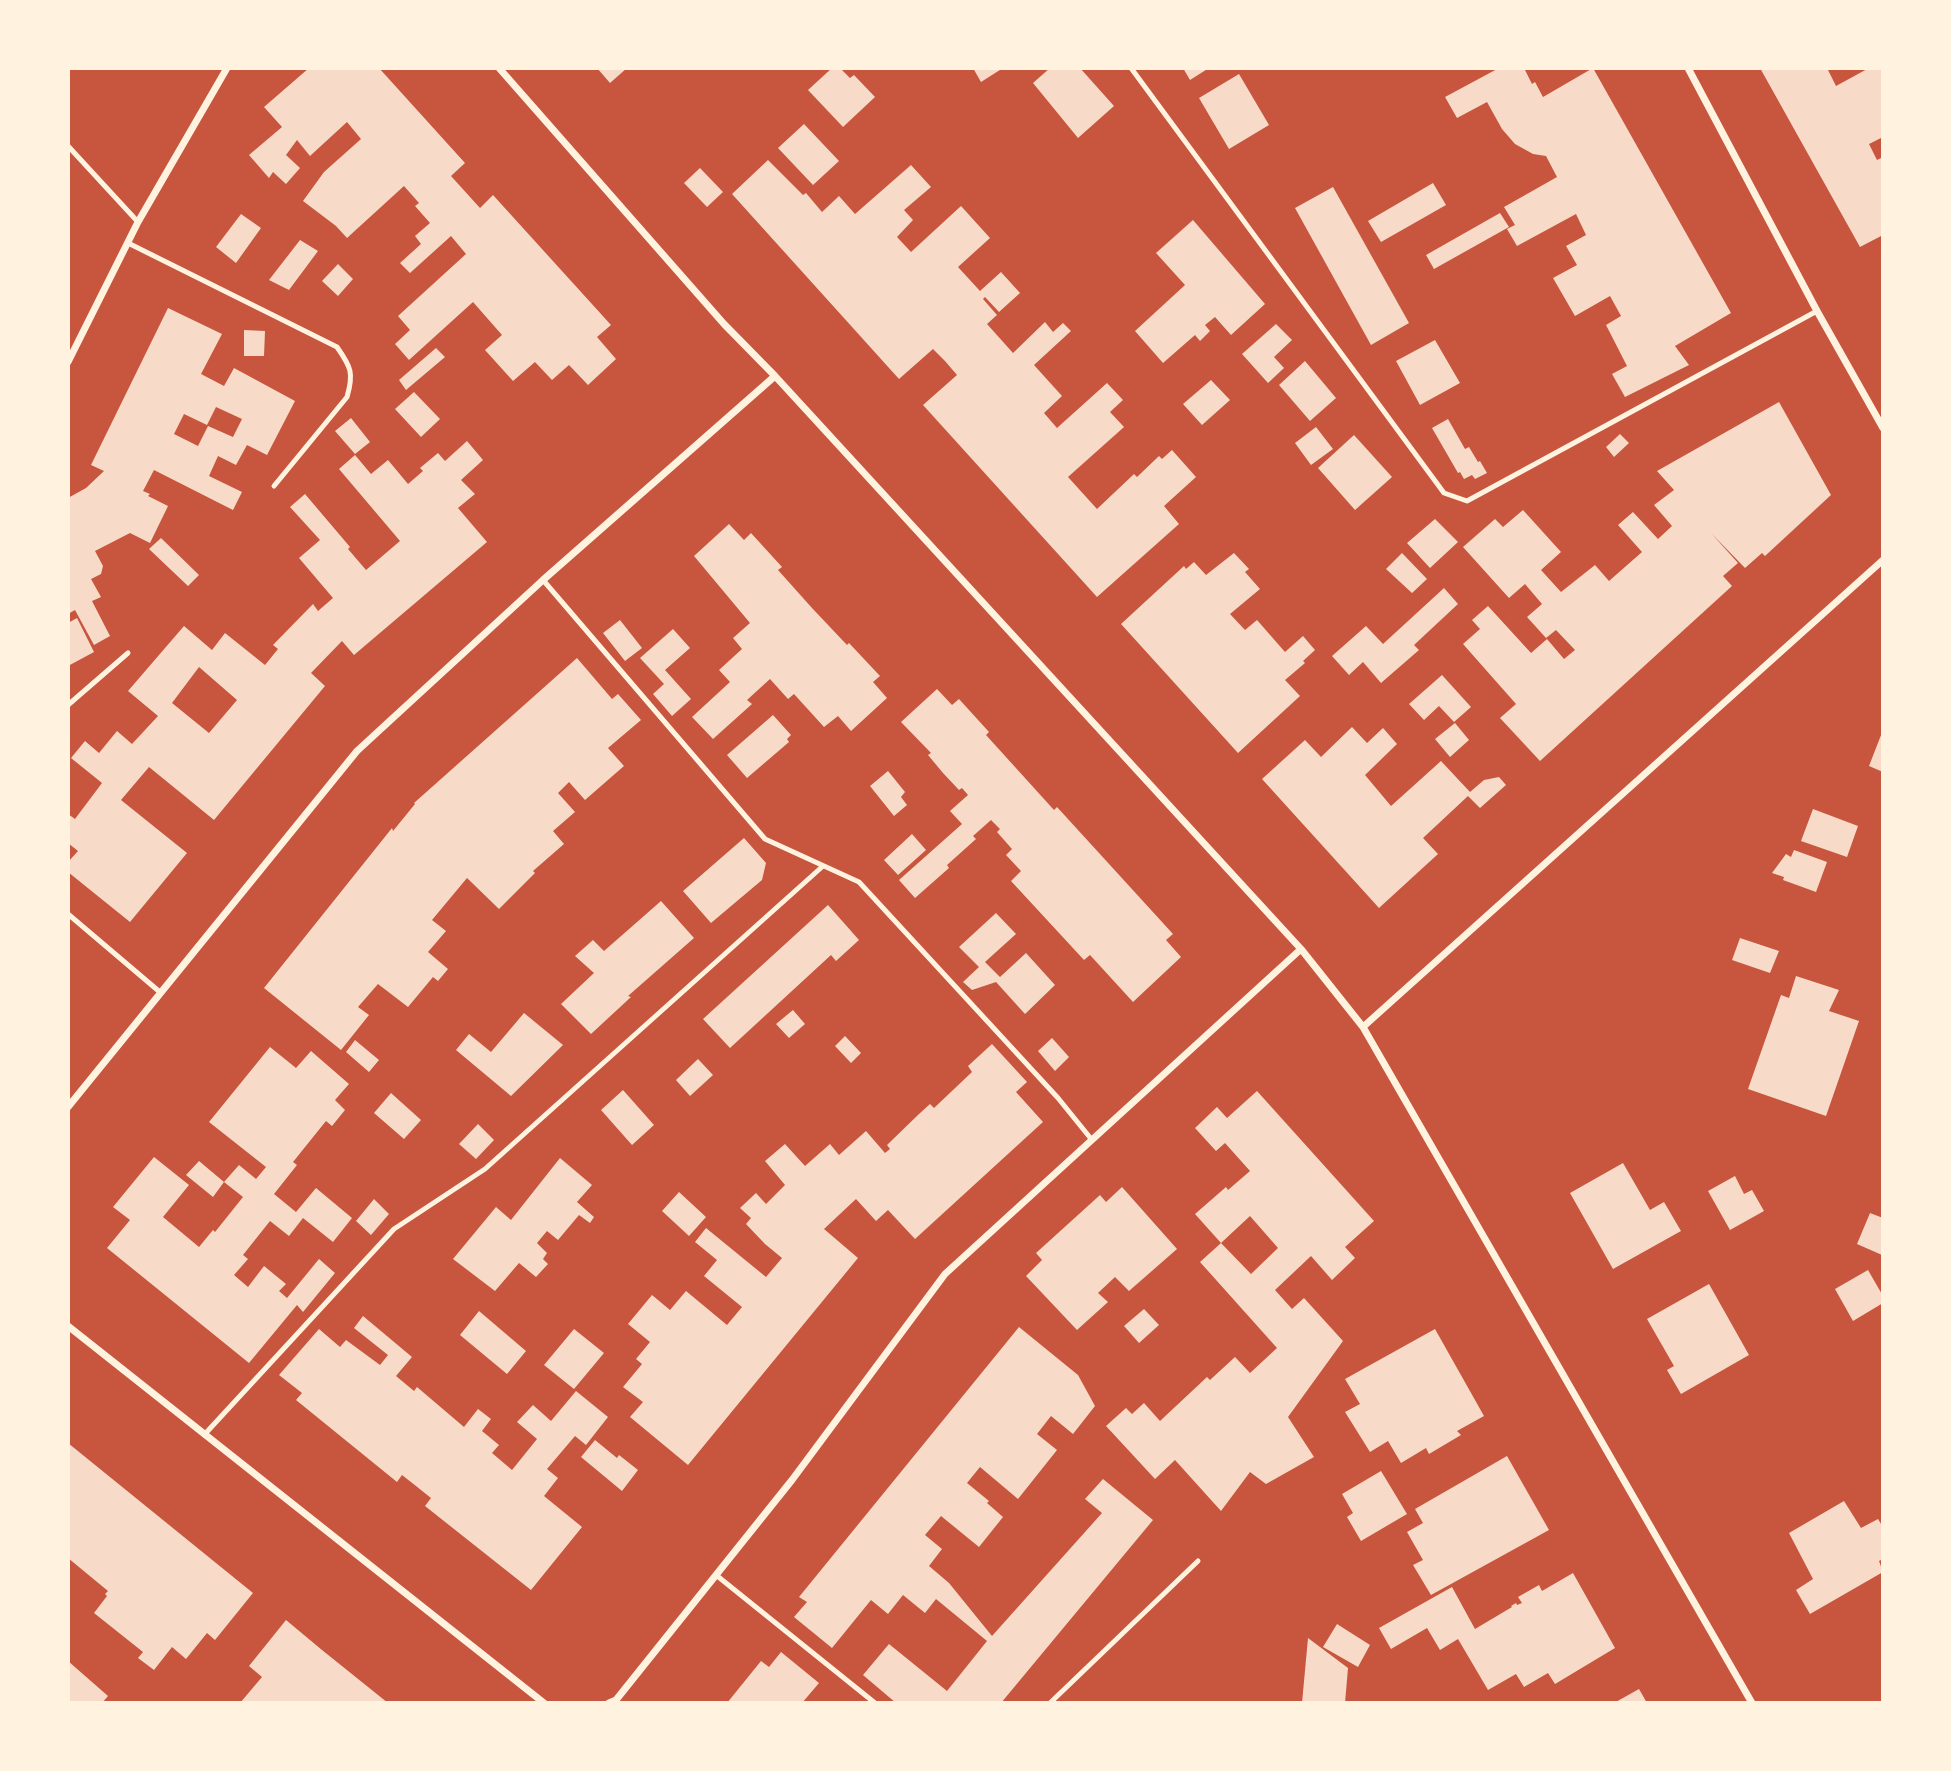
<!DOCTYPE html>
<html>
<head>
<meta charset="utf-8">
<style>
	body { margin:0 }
	#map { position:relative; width:1951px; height:1771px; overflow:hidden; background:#c8553d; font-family:"Alegreya Sans",sans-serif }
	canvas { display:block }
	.frame { position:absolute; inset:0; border:70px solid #fff3e0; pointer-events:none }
</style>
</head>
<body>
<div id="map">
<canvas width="1951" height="1771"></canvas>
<div class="frame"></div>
</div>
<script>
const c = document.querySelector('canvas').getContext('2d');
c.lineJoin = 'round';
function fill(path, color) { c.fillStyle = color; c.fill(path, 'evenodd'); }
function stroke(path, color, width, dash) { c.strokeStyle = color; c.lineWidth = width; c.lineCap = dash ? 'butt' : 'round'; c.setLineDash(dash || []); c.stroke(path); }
fill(new Path2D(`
	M309,68H379L465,163L451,176L480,208L493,195L611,325L597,337L616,359L588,385L569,365L552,380L535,362L513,381L485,350L502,335L473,302L409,360L395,344L410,330L398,316L466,254L451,236L410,273L400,263L421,244L415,236L430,223L415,206L419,203L404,186L347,238L336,226L303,201L324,172L361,139L347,122L310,156L297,140L286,155L300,168L286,184L273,172L269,178L249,155L282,127L264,107Z
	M597,68H627L610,83Z
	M832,68H840L850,78L854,75L875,97L843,127L808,90Z
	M973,68H1003L981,82Z
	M1050,68H1080L1114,106L1078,138L1033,83Z
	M1183,68H1209L1190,80Z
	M1499,68H1524L1532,84L1535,82L1543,97L1593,68L1731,313L1675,346L1689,365L1625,397L1612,374L1627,366L1606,325L1621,316L1610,296L1575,316L1553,278L1577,265L1566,246L1586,235L1576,214L1517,246L1507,229L1515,225L1504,207L1557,177L1546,156L1533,154L1515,144L1502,129L1487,102L1457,118L1445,97Z
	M1760,68H1827L1836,86L1869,68H1883V137L1869,144L1877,160L1883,157V235L1860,247Z
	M1239,74L1269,125L1229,149L1199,98Z
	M804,124L839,161L813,185L778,148Z
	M768,160L803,195L806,193L822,212L839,196L855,214L911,165L931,187L904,210L913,220L897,237L911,252L961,206L990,238L958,267L980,291L1001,272L1020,293L999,312L985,297L983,299L997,315L987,324L1013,353L1045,322L1053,332L1063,323L1071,331L1034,365L1062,396L1044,413L1057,428L1107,383L1123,400L1110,412L1124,427L1068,477L1097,509L1134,474L1137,477L1159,456L1162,459L1172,450L1196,477L1164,506L1179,524L1097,597L923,405L957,375L945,361L933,349L899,379L732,194Z
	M700,168L723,192L707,207L684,183Z
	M1433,183L1446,205L1381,242L1368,221Z
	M1333,187L1409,323L1371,345L1295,208Z
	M1500,213L1509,227L1434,269L1426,255Z
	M241,214L261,228L236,263L216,247Z
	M1193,220L1265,304L1231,335L1215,317L1205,325L1210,331L1200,341L1195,335L1163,363L1135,331L1185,285L1156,253Z
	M300,240L318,251L289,290L269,280Z
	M338,264L353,279L338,296L322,281Z
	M168,308L222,334L201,374L224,386L234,368L295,401L267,455L247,445L236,465L218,456L209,476L242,492L233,510L154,470L143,491L150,494L148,496L168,506L150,543L130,533L95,551L103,566L101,574L91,579L101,597L92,601L110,636L94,645L75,610L68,614V498L86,488L104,471L91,465ZM216,407L242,419L233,437L208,426L198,446L174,434L184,414L207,425Z
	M1276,324L1292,340L1274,357L1284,368L1268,383L1242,354Z
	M244,330L265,331L264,356H244Z
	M1435,340L1460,383L1420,405L1396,361Z
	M436,348L445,357L406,390L399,380Z
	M1305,361L1336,398L1310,421L1279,385Z
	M1211,380L1230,400L1202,425L1183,404Z
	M414,392L440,419L421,437L395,409Z
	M1779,402L1831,495L1765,556L1762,553L1745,568L1711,533L1738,563L1723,576L1732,586L1540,761L1500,718L1516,704L1463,644L1480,629L1472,620L1488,606L1531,653L1547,639L1564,659L1575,650L1556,630L1546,638L1527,617L1542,604L1525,584L1509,598L1463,547L1495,519L1503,527L1523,510L1561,552L1541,570L1561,592L1595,565L1609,581L1642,552L1618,525L1633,512L1658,539L1672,526L1654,505L1674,490L1657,471Z
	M351,418L370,442L355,454L335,431Z
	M1448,419L1465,449L1469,447L1478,462L1480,461L1487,473L1475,479L1472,475L1464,479L1460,472L1458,473L1432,428Z
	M1316,427L1333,449L1311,465L1295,443Z
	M1620,434L1629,443L1614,457L1606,447Z
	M1354,435L1392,477L1355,510L1318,468Z
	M467,441L483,460L461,480L475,494L458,508L487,542L354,655L342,641L311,673L325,686L214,820L149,767L121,800L187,853L130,922L68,872V862L78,851L68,843V814L75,819L102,783L71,758L85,741L99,753L117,731L132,744L158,716L128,691L184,626L212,650L225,633L265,665L278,649L273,645L313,604L318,611L333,598L299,558L320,540L290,507L305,494L350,547L348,549L366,570L400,541L339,469L355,455L371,474L388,460L408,484L423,471L420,468L438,453L445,461ZM199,667L237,700L209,733L172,703Z
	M1435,519L1458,542L1430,568L1407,543Z
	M729,524L744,540L751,533L782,567L778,570L812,608L847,645L849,643L880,676L873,682L887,698L851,731L838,716L824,727L794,694L788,699L770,679L747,700L752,704L713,739L692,717L730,682L719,670L742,649L733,638L750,623L694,556Z
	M161,538L199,575L188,586L149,549Z
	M1234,553L1249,569L1245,572L1260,589L1230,614L1245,630L1257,620L1285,652L1303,636L1315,650L1303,661L1305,663L1285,680L1300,696L1238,753L1121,624L1184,566L1186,569L1194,562L1206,575Z
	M1402,553L1427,579L1412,593L1386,569Z
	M1444,588L1458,604L1414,645L1419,650L1381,683L1363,662L1349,675L1332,656L1366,626L1383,644Z
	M77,618L94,652L68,666V623Z
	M620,620L642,648L625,661L603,633Z
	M673,629L690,648L665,670L691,699L672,716L653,694L664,684L640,658Z
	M577,658L612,699L618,694L641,720L608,748L624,766L585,800L569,782L558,793L575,812L553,831L564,844L533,871L535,873L499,909L467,878L432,920L446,931L428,952L448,969L438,981L433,977L408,1007L378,984L358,1007L369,1015L341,1050L264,988L392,828L393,831L415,804L414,803Z
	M1442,675L1471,707L1454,722L1439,706L1424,720L1409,704Z
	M937,689L952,705L959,699L989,732L986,735L1054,810L1057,807L1173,934L1166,940L1181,957L1133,1002L1090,955L1084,960L1011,881L1021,871L1006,855L1012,849L997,832L1000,829L991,820L973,836L976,839L947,865L949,868L915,898L899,880L962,824L950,811L968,795L962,788L959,790L943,773L928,755L931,753L901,722Z
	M773,715L791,735L787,739L789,742L747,778L727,755Z
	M1455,723L1469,740L1450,757L1435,739Z
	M1352,727L1367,743L1383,728L1397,744L1365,775L1391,806L1441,761L1470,792L1484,780L1499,777L1506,785L1480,808L1468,796L1423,838L1438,854L1379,908L1262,779L1305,740L1321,757Z
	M1883,730V772L1869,766Z
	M888,771L905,792L901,797L907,805L894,816L870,786Z
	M1813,809L1858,826L1847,857L1801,841Z
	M912,834L926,850L898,875L884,860Z
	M744,838L766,863L762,880L711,923L683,891Z
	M1794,850L1827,862L1816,892L1783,880L1784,877L1772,873L1786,854L1791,857Z
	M661,901L694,938L628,996L631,997L591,1034L561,1004L594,973L575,956L593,940L604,951Z
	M828,905L859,940L836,961L831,955L730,1048L703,1019Z
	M996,913L1016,934L985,962L1000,977L1026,953L1055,985L1025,1014L996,982L972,990L963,982L979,967L959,947Z
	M1740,938L1779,951L1770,973L1732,960Z
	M1796,976L1839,990L1829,1011L1859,1021L1826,1116L1748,1089L1781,995L1789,998Z
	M793,1010L805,1024L789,1038L776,1024Z
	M524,1013L563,1045L511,1096L456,1050L469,1034L491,1052Z
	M845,1036L861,1053L851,1063L835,1046Z
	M1052,1038L1069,1057L1055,1071L1038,1051Z
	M355,1040L379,1060L369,1072L346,1052Z
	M992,1044L1027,1082L1016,1092L1043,1122L915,1239L888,1210L876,1221L856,1199L824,1229L858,1258L688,1465L630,1417L643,1402L623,1387L642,1364L636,1359L650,1342L628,1324L652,1295L670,1310L686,1291L727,1325L742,1307L704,1276L717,1260L695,1242L706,1228L766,1277L782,1258L765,1244L746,1224L751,1218L740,1208L756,1193L766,1204L785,1185L765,1161L785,1144L805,1166L830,1144L839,1155L866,1131L885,1153L890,1149L887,1145L919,1114L930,1104L934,1108L972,1072L968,1066Z
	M270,1047L296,1068L311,1051L349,1084L335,1100L345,1110L332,1126L326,1121L293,1162L297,1165L274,1194L296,1212L316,1188L352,1218L333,1242L303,1218L289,1236L270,1221L243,1255L248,1259L234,1275L248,1287L264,1266L286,1284L279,1291L287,1298L319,1259L335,1273L303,1312L297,1305L249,1363L107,1248L130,1220L113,1207L154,1157L189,1185L163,1217L199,1247L213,1230L215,1232L243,1197L224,1182L239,1165L256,1179L266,1167L209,1122Z
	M698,1059L713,1075L690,1096L676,1080Z
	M623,1090L654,1125L632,1145L601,1110Z
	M1257,1091L1374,1221L1345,1247L1355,1258L1332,1280L1311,1256L1275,1290L1292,1309L1304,1298L1343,1341L1288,1417L1314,1457L1266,1484L1250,1472L1221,1511L1175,1460L1155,1479L1106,1426L1126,1408L1132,1414L1144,1403L1160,1421L1207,1377L1210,1380L1235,1357L1250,1373L1277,1348L1200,1262L1221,1243L1251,1274L1278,1248L1250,1216L1221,1243L1195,1214L1226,1187L1228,1190L1250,1171L1225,1143L1216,1151L1195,1128L1217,1107L1227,1118Z
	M391,1093L421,1120L404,1139L374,1113Z
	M478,1124L494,1140L476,1159L459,1144Z
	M560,1158L592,1185L577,1202L594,1217L590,1223L579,1215L558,1240L547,1231L537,1243L547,1253L543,1259L548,1264L536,1277L519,1263L495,1291L453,1259L496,1207L511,1220Z
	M199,1161L224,1182L213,1197L186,1175Z
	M1623,1163L1650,1210L1664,1202L1681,1231L1613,1269L1570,1193Z
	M1735,1176L1744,1194L1752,1190L1764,1211L1730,1230L1708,1191Z
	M1122,1187L1177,1249L1129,1291L1115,1277L1098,1293L1108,1302L1077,1330L1026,1276L1042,1260L1036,1253L1100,1195L1106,1202Z
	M679,1192L706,1217L689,1236L662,1211Z
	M374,1199L389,1214L371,1235L356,1221Z
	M1870,1213L1883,1218L1882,1255L1857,1244Z
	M1868,1270L1883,1296V1303L1853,1321L1835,1289Z
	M1709,1284L1749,1355L1681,1394L1667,1370L1674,1366L1647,1319Z
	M1144,1309L1159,1325L1139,1343L1124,1326Z
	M479,1311L526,1351L507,1374L460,1335Z
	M363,1316L412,1357L396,1376L414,1391L417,1387L464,1427L478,1409L491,1419L482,1431L499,1445L492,1453L512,1470L537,1439L517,1422L533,1405L551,1421L576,1391L608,1417L586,1445L575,1436L547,1469L558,1478L544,1496L582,1527L531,1590L425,1506L431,1498L416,1486L402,1475L397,1482L296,1400L302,1393L279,1375L319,1329L340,1347L346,1340L380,1365L388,1355L354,1328Z
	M1019,1327L1078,1375L1095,1406L1073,1434L1051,1416L1037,1434L1057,1450L1018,1499L980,1467L967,1483L989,1501L987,1503L1003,1517L979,1547L941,1516L925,1535L942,1549L929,1566L949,1583L992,1636L1102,1513L1085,1499L1103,1479L1153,1520L1001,1703H896L863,1675L889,1644L947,1691L987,1641L936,1599L925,1613L903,1595L888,1614L871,1600L832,1648L794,1617L807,1602L799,1597Z
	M574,1329L604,1353L574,1389L544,1365Z
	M1435,1329L1484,1416L1457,1431L1461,1435L1429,1454L1426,1448L1401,1463L1388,1441L1370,1452L1345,1412L1360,1404L1345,1379Z
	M595,1440L617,1458L619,1455L638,1470L622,1491L581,1457Z
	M68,1443L253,1593L215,1640L207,1633L186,1659L172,1647L154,1670L138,1658L143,1652L94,1613L107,1596L105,1594L108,1591L68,1558Z
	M1507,1456L1549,1530L1431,1595L1413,1565L1423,1560L1407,1532L1423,1523L1415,1509Z
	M1381,1471L1407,1514L1361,1541L1347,1517L1353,1513L1342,1494Z
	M1844,1501L1861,1528L1878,1519L1883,1527V1559L1879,1561L1883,1572L1810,1614L1796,1590L1813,1579L1789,1533Z
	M1573,1573L1615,1648L1555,1684L1548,1673L1524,1687L1516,1674L1488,1690L1458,1639L1440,1650L1427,1628L1391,1649L1379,1628L1452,1587L1475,1629L1512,1607L1511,1606L1516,1603L1517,1605L1522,1603L1518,1597L1539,1585L1542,1591Z
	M286,1620L322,1650L388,1703H240L262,1677L249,1666Z
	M1337,1624L1370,1645L1358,1667L1323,1647Z
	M1308,1638L1348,1668L1345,1703H1302Z
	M781,1652L819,1683L802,1703H727L761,1661L769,1667Z
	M68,1661L108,1696L102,1703H68Z
	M1639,1689L1647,1703H1614Z`), '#f7dbc8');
stroke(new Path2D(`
	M1131,68L1444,493L1467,501L1817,311
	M68,146L138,222
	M128,243L337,347C351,367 354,373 347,397L274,486
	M543,580L765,839L859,882L1058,1098L1092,1140
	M68,705L128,653
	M68,914L161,993
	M204,1435L394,1229L485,1169L823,866
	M716,1575L875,1703
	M1050,1703L1198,1561`), '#fff3e0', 5);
stroke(new Path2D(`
	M499,68L724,324L775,376L1301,949L1363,1027L1752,1703
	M1688,68L1817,311L1883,428
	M68,362L138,222L227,68
	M1363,1027L1883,560
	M68,1107L357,751L543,580L775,376
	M68,1326L544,1703
	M609,1703L616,1700L792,1480L945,1274L1301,949`), '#fff3e0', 7);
</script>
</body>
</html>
